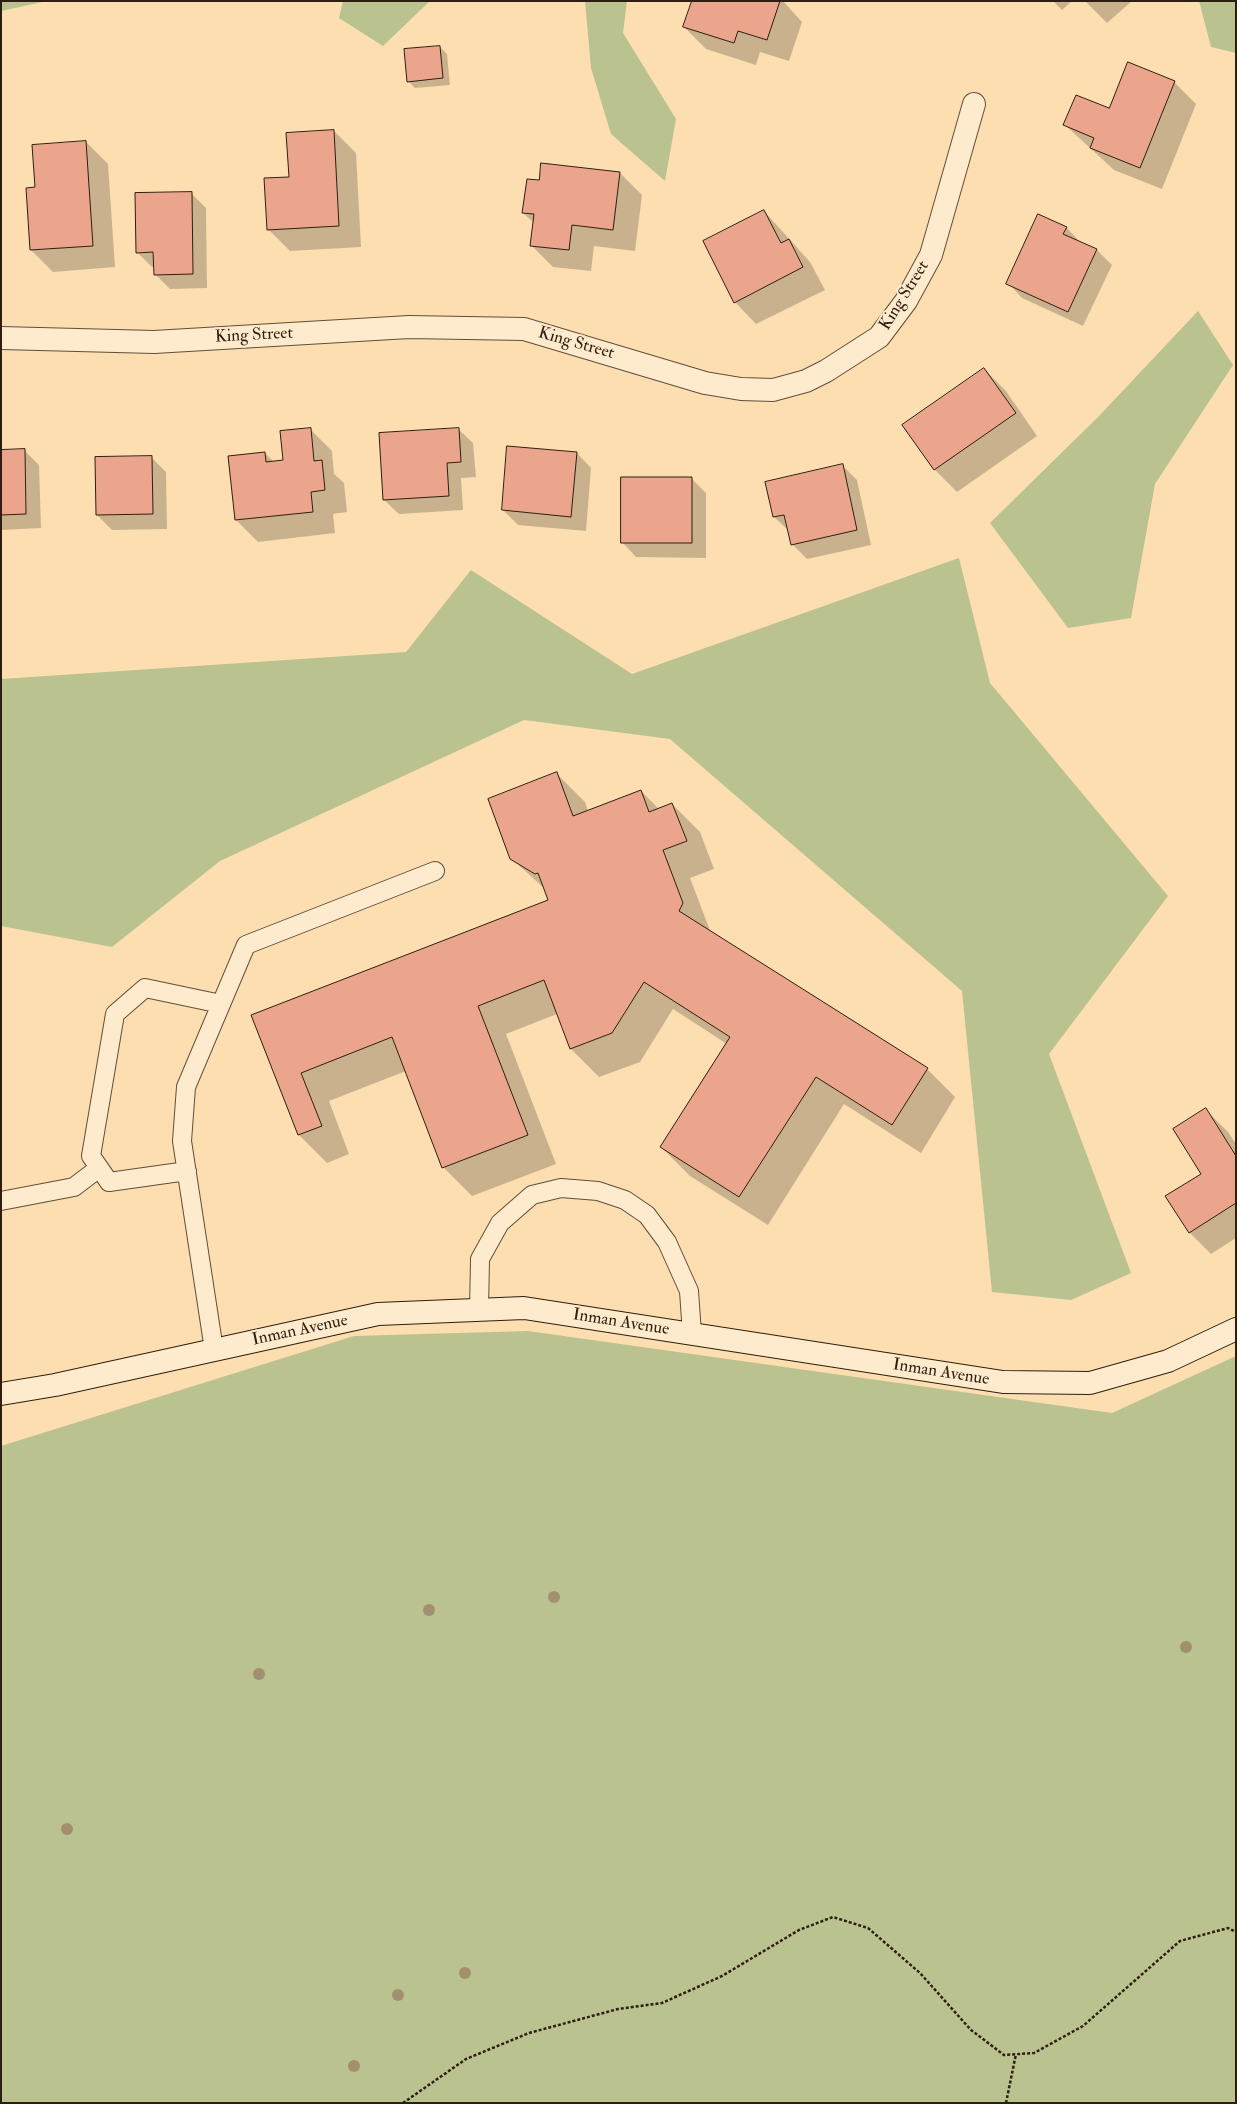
<!DOCTYPE html>
<html>
<head>
<meta charset="utf-8">
<style>
	body { margin:0 }
	#map { position:relative; width:1237px; height:2104px; overflow:hidden; background:#fddeb1; font-family:"IM FELL Double Pica",serif }
	canvas { display:block }
	.frame { position:absolute; inset:0; border:2px solid #2e1e0f; pointer-events:none }
</style>
</head>
<body>
<div id="map">
<canvas width="1237" height="2104"></canvas>
<div class="frame"></div>
</div>
<script>
const c = document.querySelector('canvas').getContext('2d');
c.lineJoin = 'round';
function fill(path, color) { c.fillStyle = color; c.fill(path, 'evenodd'); }
function stroke(path, color, width, dash) { c.strokeStyle = color; c.lineWidth = width; c.lineCap = dash ? 'butt' : 'round'; c.setLineDash(dash || []); c.stroke(path); }
function write(font, color, halo, rows, align = 'center') {
  c.font = font + ' "IM FELL Double Pica",serif'; c.lineWidth = 4; c.setLineDash([]); c.textBaseline = 'middle'; c.strokeStyle = halo; c.fillStyle = color; for (const [text, x, y, turn = 0] of rows) {
    c.save(); c.translate(x, y); c.rotate((+turn || 0) * Math.PI / 180); c.textAlign = isNaN(turn) ? turn : align; if (halo) c.strokeText(text, 0, 0); c.fillText(text, 0, 0); c.restore();
  }
}
fill(new Path2D(`
	M1,1H62H47L1,11Z
	M343,1H430L383,46L339,18Z
	M585,1H627L623,33L676,119L665,181L611,134L591,68Z
	M1199,1H1236V53L1211,47Z
	M1198,311L1233,365L1155,484L1131,618L1068,628L990,523L1099,416Z
	M959,558L990,683L1168,896L1049,1054L1131,1273L1071,1300L992,1292L962,991L670,739L524,720L220,861L112,947L1,926V679L406,652L471,570L632,674Z
	M528,1331L1112,1413L1236,1356V2103H1V1446L354,1336Z`), '#bac290');
fill(new Path2D(`
	M693,1H783L802,22L789,61L760,52L756,65L706,49L684,27Z
	M1053,1H1072L1062,10Z
	M1085,1H1132L1107,23Z
	M440,47L447,54L450,85L415,88L408,81Z
	M1174,82L1196,104L1162,189L1114,170L1065,125L1110,109Z
	M334,131L356,153L361,247L290,251L268,229L290,177Z
	M86,142L108,164L115,267L53,272L31,250L27,189L36,188Z
	M542,164L620,173L642,195L635,251L594,246L591,271L553,267L531,245L534,223L523,213L540,181Z
	M191,193L206,208L207,288L170,289L155,274L154,267H152L137,252Z
	M764,211L810,262L825,290L756,324L735,302Z
	M1066,227L1081,243L1097,250L1112,265L1083,326L1022,298L1008,283Z
	M984,369L1006,391L1037,436L957,492L935,470L904,426Z
	M310,429L332,451L334,474L344,483L347,512L333,514L335,533L258,542L236,520L265,453L274,462L284,461Z
	M458,429L473,443L476,477L461,478L463,510L399,514L384,500Z
	M24,450L39,465L41,528L1,530V451Z
	M577,453L591,468L586,531L518,525L503,510Z
	M151,457L166,472L167,529L112,530L97,515Z
	M842,465L857,480L871,545L807,559L792,544L789,531L774,517Z
	M691,478L706,493V558L636,557L622,542Z
	M556,773L585,802L588,811L641,791L659,809L672,804L700,832L714,869L690,878L711,933L927,1069L955,1097L921,1153L844,1104L768,1225L690,1176L661,1147L727,1044L673,1009L640,1062L599,1077L571,1049L557,1014L506,1034L556,1164L472,1196L443,1167L406,1071L329,1101L349,1154L327,1163L298,1134L253,1015L550,901L546,890L511,858Z
	M1206,1110L1228,1132L1236,1144V1238L1211,1254L1189,1232L1203,1174Z`), '#0003');
const building = new Path2D(`
	M692,1H780L767,40L738,31L734,43L683,27Z
	M440,46L443,78L407,82L404,49Z
	M1128,62L1175,81L1140,168L1090,148L1094,138L1063,125L1076,95L1109,108Z
	M334,130L339,226L267,230L264,178L289,177L286,133Z
	M86,141L93,246L30,250L26,188L35,187L32,145Z
	M541,163L620,172L613,230L572,225L569,250L530,246L534,214L522,213L527,179L539,180Z
	M192,192L193,274L154,275L153,252L136,253L135,193Z
	M764,210L781,243L789,239L803,267L734,303L703,241Z
	M1038,214L1067,227L1063,234L1097,249L1068,312L1006,284Z
	M984,368L1016,413L934,470L902,425Z
	M311,428L314,461L322,460L325,490L311,492L313,512L235,520L228,456L265,452L266,462L283,460L280,431Z
	M459,428L461,462L447,463L449,496L383,500L379,433Z
	M507,446L577,452L571,517L502,510Z
	M25,449L26,514L1,515V450Z
	M152,456L153,514L96,515L95,457Z
	M843,464L857,530L791,545L784,515L773,517L765,482Z
	M621,477H692V543H621Z
	M557,772L573,816L641,790L649,812L672,803L687,841L663,850L683,903L679,911L928,1068L892,1125L816,1077L739,1197L660,1147L730,1037L644,982L612,1033L570,1049L544,980L478,1006L528,1135L442,1168L392,1037L301,1073L322,1126L298,1135L251,1015L548,900L538,873L535,874L510,859L488,799Z
	M1206,1108L1236,1156V1203L1189,1233L1165,1196L1201,1174L1173,1129Z`);
fill(building, '#eba58c');
stroke(building, '#2e1e0f', 1);
const lane = new Path2D(`
	M187,1171L109,1182L91,1156L115,1014L145,988L221,1004
	M1,1201L74,1187L99,1168
	M479,1310L480,1259L500,1223L532,1195L561,1188L598,1191L625,1200L647,1215L667,1242L689,1291L692,1334
	M214,1350L182,1141L186,1087L246,945L435,871`);
const street = new Path2D(`
	M1,338L154,342L409,327L524,329L705,383L741,389L773,390L806,381L826,371L879,337L906,301L931,255L974,104`);
const secondary = new Path2D(`
	M1,1394L55,1385L378,1314L524,1308L1003,1382L1090,1383L1168,1361L1236,1329`);
stroke(lane, '#624e38', 20);
stroke(street, '#624e38', 24);
stroke(secondary, '#2e1e0f', 24);
stroke(new Path2D(`
	M403,2103L466,2059L529,2033L618,2009L662,2003L722,1976L799,1930L833,1917L868,1928L920,1973L971,2030L1004,2055L1034,2053L1083,2026L1180,1941L1228,1928L1236,1932
	M1006,2103L1016,2054`), '#2e1e0f', 2.5, [3, 2]);
stroke(lane, '#feeacc', 18);
stroke(street, '#feeacc', 22);
stroke(secondary, '#feeacc', 22);
c.fillStyle = '#a28f6d';
for (const [x, y] of [
	[554,1597],
	[429,1610],
	[1186,1647],
	[259,1674],
	[67,1829],
	[465,1973],
	[398,1995],
	[354,2066]
]) { c.beginPath(); c.arc(x, y, 6, 0, 2 * Math.PI); c.fill(); }
write('17px', '#2e1e0f', '#feeacc', [
	["King Street",905,296,-58],
	["King Street",254,336,-3],
	["King Street",576,344,16],
	["Inman Avenue",621,1323,9],
	["Inman Avenue",300,1331,-12],
	["Inman Avenue",941,1373,9]
]);
</script>
</body>
</html>
